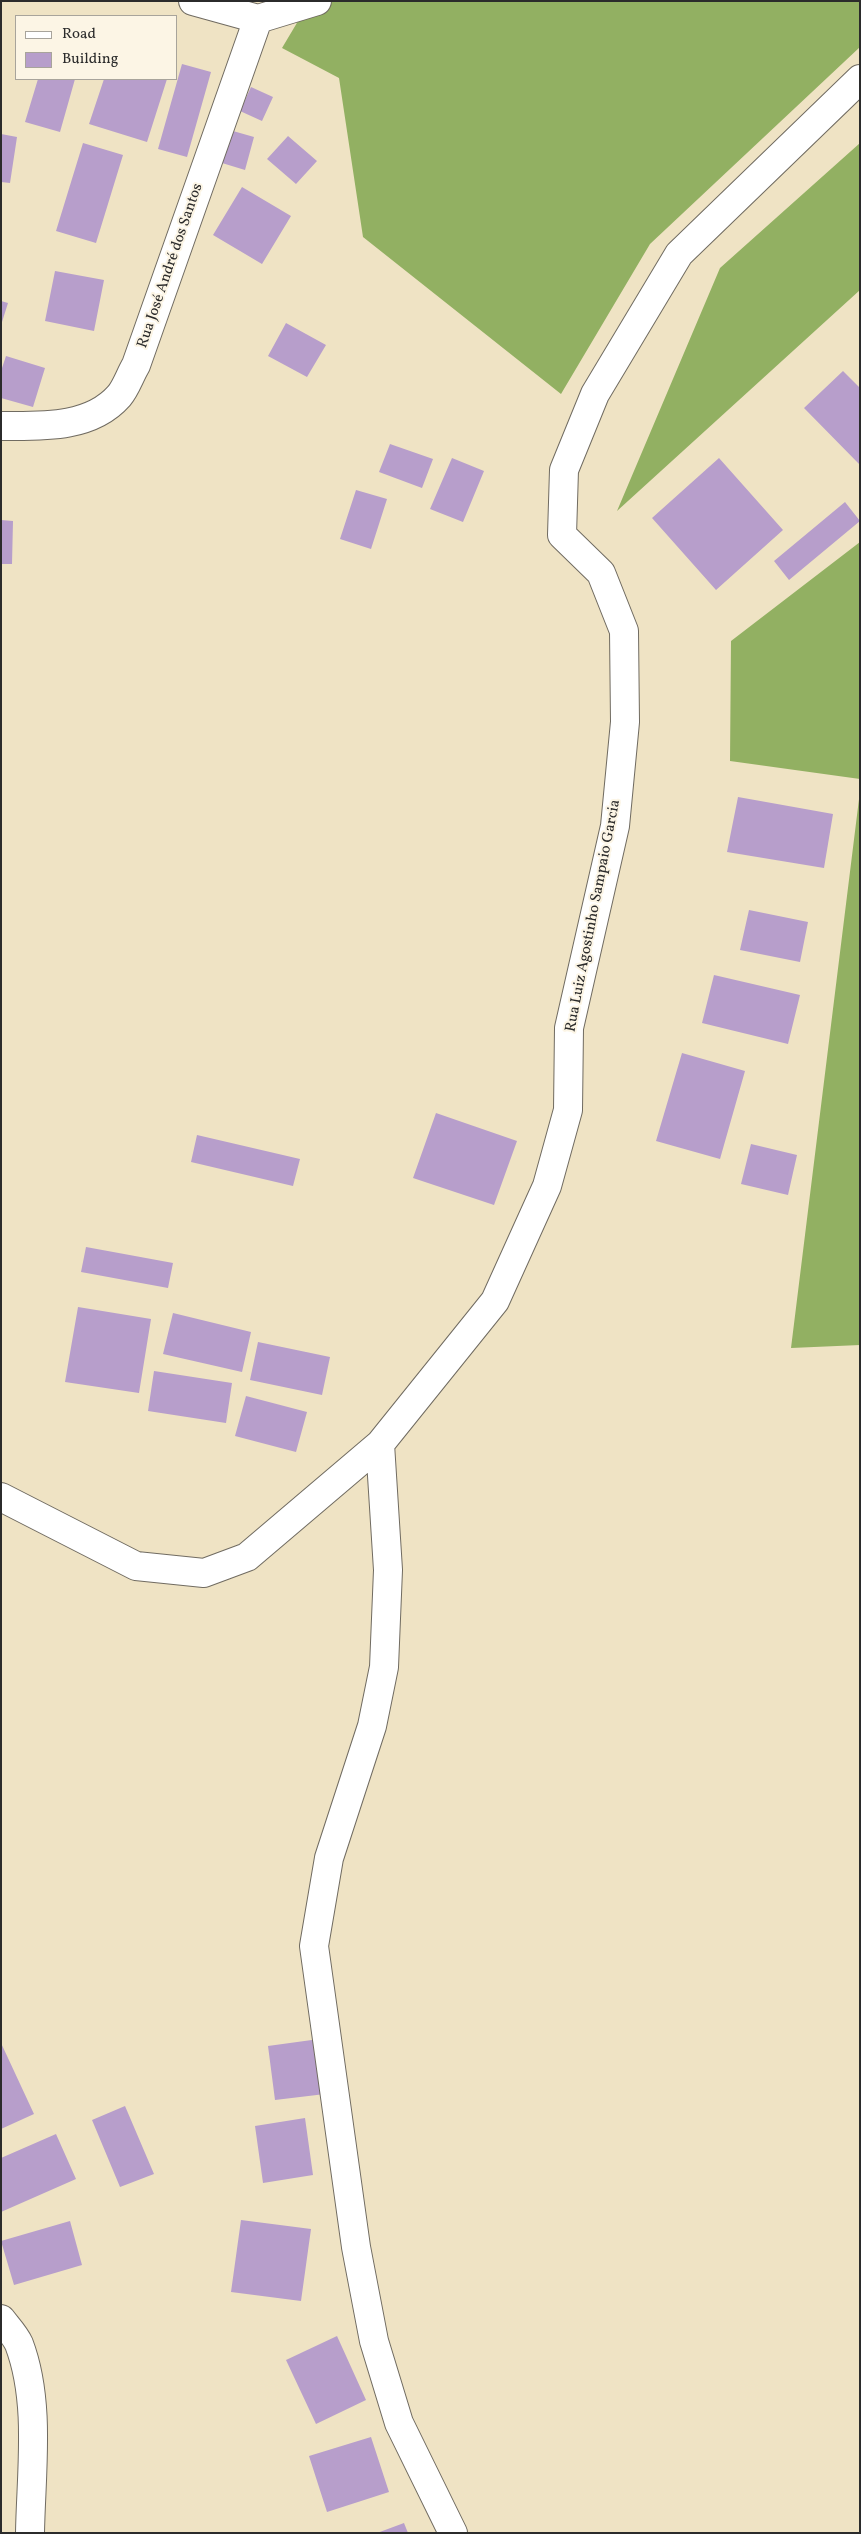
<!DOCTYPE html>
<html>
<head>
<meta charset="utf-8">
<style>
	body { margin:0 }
	#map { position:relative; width:861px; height:2534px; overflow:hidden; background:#efe3c4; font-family:Vollkorn,serif }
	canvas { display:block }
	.frame { position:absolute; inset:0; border:2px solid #2b2b2b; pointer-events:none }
	.legend { position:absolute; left:15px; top:15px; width:162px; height:65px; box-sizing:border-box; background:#fcf5e5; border:1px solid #a8a49b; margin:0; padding:6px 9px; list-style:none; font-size:15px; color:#2b2b2b }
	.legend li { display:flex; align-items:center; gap:10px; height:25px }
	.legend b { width:25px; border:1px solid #a8a49b }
</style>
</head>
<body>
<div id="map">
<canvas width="861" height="2534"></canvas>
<div class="frame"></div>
<ul class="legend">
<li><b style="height:6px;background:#fff"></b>Road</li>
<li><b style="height:14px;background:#b79ecb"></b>Building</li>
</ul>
</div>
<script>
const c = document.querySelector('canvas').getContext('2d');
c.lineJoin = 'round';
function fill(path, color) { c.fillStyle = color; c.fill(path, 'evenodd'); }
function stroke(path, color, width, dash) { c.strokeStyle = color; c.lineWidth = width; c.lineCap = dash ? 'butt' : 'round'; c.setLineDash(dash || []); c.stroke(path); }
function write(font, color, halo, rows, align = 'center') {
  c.font = font + ' Vollkorn,serif'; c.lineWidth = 4; c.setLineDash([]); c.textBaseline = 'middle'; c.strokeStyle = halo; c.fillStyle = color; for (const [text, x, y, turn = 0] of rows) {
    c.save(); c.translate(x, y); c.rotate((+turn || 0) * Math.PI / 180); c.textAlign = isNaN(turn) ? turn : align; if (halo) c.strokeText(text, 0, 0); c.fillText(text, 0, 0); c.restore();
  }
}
fill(new Path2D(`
	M310,1H860V47L650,244L561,394L363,237L339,78L282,48Z
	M860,143V290L617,511L720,268Z
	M860,542V779L730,761L731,641Z
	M860,791V1345L791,1348Z`), '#92b062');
fill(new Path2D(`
	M182,64L211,72L187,157L158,149Z
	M38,79H75L60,132L25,122Z
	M104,79H167L147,142L89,124Z
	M251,87L273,97L262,121L240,111Z
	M233,131L254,137L245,170L222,163Z
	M1,134L17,137L10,183L1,182Z
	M288,136L317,161L296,184L267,159Z
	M83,143L123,155L96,243L56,231Z
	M242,187L291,216L262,264L213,235Z
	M55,271L104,280L94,331L45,321Z
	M1,301L8,303L2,322H1Z
	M286,323L326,345L307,377L268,356Z
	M6,356L45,368L33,407L1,398V371Z
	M843,371L860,388V465L804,408Z
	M390,444L433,459L422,488L379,472Z
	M452,458L484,471L463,522L430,509Z
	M719,458L783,530L716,590L652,518Z
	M356,490L387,499L371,549L340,539Z
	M845,502L860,521L789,580L774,561Z
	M1,520L13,521L12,564H1Z
	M738,797L833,814L824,868L727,852Z
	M749,910L808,922L800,962L740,950Z
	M714,975L800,995L788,1044L702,1023Z
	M682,1053L745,1071L720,1159L656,1141Z
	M436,1113L517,1141L494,1205L413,1178Z
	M197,1135L300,1159L293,1186L191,1162Z
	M751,1144L797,1155L788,1195L741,1184Z
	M86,1247L173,1263L168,1288L81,1272Z
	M78,1307L151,1319L139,1393L65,1382Z
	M173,1313L251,1332L242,1372L163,1354Z
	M258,1342L330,1357L322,1395L250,1380Z
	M154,1371L232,1383L226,1423L148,1411Z
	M246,1396L307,1412L296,1452L235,1436Z
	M319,2039L325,2094L275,2100L268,2046Z
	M1,2043L34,2114L1,2129Z
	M125,2106L154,2174L120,2187L92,2120Z
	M305,2118L313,2175L263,2183L255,2126Z
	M56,2134L76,2179L1,2212V2158Z
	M241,2220L311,2229L301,2301L231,2292Z
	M70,2221L82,2265L14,2285L1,2241Z
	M337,2336L366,2400L316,2424L286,2360Z
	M371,2437L389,2492L327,2512L309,2456Z
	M404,2523L408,2533H377Z`), '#b79ecb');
const minor = new Path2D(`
	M193,1L258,19
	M258,19L317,1
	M1,426C40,426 90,429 119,396C126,388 130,375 136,365L258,19
	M380,1444L388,1570L384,1667L372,1726L329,1858L314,1946L356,2247L374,2341L399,2423L453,2533
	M1,1497L136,1566L204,1573L247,1557L380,1444L495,1301L547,1186L568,1110L569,1028L615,826L625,722L624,631L601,573L562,535L564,470L595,394L679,254L860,79
	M1,2319C7,2327 15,2335 19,2344C41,2402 31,2472 30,2533`);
stroke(minor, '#706b61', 30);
stroke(minor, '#fff', 28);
write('15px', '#2b2b2b', '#fcf5e5', [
	["Rua José André dos Santos",171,266,-71],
	["Rua Luiz Agostinho Sampaio Garcia",594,916,-79]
]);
</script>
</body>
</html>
